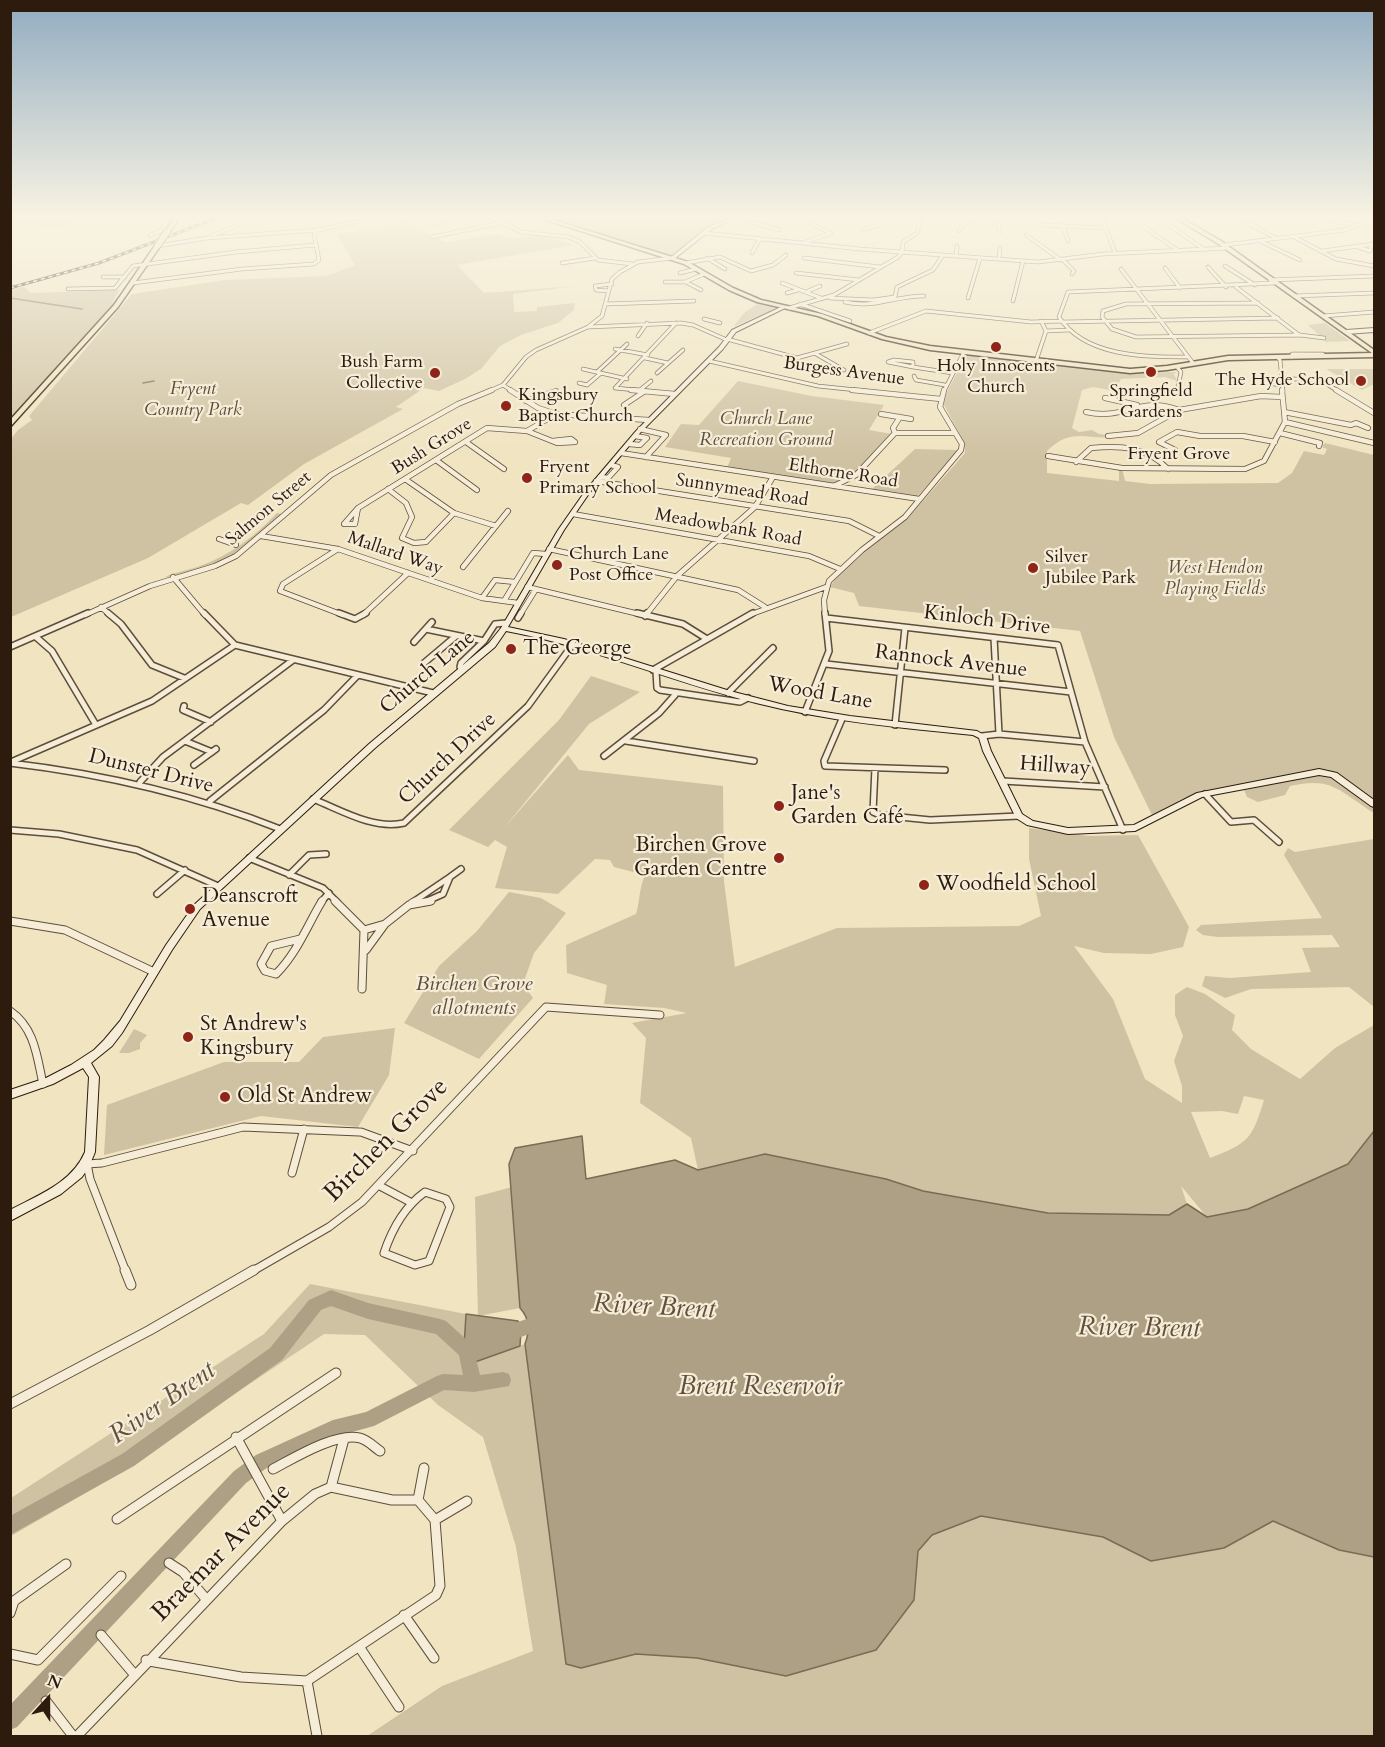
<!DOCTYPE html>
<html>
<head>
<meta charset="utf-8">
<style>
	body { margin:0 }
	#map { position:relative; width:1385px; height:1747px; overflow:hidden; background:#f0e4c1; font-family:Cardo,serif }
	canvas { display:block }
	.frame { position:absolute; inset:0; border:12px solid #2d1b0d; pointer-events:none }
	.north { position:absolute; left:18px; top:1669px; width:60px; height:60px; -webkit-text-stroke:4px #f5edd7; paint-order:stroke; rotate:21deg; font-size:16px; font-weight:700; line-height:24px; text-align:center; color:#2d1b0d }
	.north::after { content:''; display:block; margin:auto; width:21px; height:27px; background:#2d1b0d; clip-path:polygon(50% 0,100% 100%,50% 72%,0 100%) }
</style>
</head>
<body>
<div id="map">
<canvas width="1385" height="1747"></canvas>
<div class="frame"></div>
<div class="north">N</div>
</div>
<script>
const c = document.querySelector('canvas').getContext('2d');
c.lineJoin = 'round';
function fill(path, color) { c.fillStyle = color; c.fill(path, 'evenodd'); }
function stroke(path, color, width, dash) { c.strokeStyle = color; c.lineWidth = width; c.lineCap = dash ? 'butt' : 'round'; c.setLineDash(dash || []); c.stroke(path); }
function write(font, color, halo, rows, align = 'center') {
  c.font = font + ' Cardo,serif'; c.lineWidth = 4.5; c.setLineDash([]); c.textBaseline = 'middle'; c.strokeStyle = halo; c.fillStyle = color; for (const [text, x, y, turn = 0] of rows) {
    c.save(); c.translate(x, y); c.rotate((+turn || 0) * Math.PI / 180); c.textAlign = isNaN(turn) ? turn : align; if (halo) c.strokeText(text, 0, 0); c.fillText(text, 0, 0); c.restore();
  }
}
fill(new Path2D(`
	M11,217H63L73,224L66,229L11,224Z
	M547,217H732L714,225L671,256Z
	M407,221L445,242L499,234L507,238L543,236L574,245L457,265L484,293L575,286L513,294L514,312L537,311V307L575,303L574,310L558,323L521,335L500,346L481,369L465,379L439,391L424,388L396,407L403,409L304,464L248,505L241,503L148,558L11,617L10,440L18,430L32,420L29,416L132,294L225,280L326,276L355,265L337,234L381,228Z
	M24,287L31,293L120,290L110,305L118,296L119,298L108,312L11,419V290Z
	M757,304L776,308L733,327L744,313Z
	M1325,323L1350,341L1326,342L1308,325Z
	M967,354L1119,373L1177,372L1174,374L1177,381L1165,377L1121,379L1118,384L1124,385L1117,384L1115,389L1132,392L1131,394L1093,387L1082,390L1072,428L1079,432L1092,430L1099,434L1118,436C1090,442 1073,425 1047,451V473L1119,481V468H1122L1125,481L1150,484L1278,483L1292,473L1304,451L1324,455L1327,449L1322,447L1325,443L1374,455V800L1341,776L1321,770L1206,791L1180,800L1152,815L1114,737L1080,631L859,606L854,593L830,587L840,572L879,537L908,518L965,453V444L942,401Z
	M1326,369H1374V384L1362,390Z
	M738,381L812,396L884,405L869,430L892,434L855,474L833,483L727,468L731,458L665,447L681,424L699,425Z
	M915,449L958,450L917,497L871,490Z
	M277,513L281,514L279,517C244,548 214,575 165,577C175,572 189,570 200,566C231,555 255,536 277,513Z
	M591,676L640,692L589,724L504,828L568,755L579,770L723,786L724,881L735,967L837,928L1019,926L1041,916L1029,859V828L1088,836L1138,835L1189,927L1183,947L1151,954L1104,953L1074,946L1113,999L1145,1079L1182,1103V1086L1174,1061L1183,1036L1175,1015V995L1187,987L1205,994L1235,1015L1232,1030L1251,1049L1300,1079L1335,1048L1374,1025V1131L1348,1164L1248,1209L1207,1217L1181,1186L1187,1204L1169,1215L1048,1213L923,1191L886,1179L765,1154L698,1170L691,1138L640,1103L646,1038L632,1023L687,1013L664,1008L604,1004L607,985L567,973L566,945L636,914C640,901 639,888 645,875L614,867L610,860L595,859L558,894L495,888L507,847L495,840L488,847L449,830L559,720ZM1244,1096L1264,1100C1252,1139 1249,1143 1210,1158L1191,1112L1222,1111L1238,1114Z
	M1319,774L1339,780L1374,805V813C1340,792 1333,776 1290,786L1285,795L1258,802L1247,797L1244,790Z
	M1374,839V1007L1349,987L1251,989L1225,998L1202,986L1205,976L1230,978L1311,972L1302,948L1340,947L1332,935L1218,937L1203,935L1196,930L1201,925L1322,918L1284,855L1288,848L1295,852Z
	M509,892L541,898L566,913L534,953L523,984L533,998L479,1059L404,1023L439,966L477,931Z
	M395,1028L389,1075L358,1127L261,1116L104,1155L107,1105L224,1062H299L323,1037Z
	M134,1029L147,1035L140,1043V1049L129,1053H119Z
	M512,1187L520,1308L478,1316L475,1197Z
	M310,1284L466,1314L464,1363L475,1362L525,1344L566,1664L581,1668L636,1654L697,1658L786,1676L876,1650L914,1600L918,1551L932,1535L981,1516L1103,1537L1151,1561L1224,1548L1273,1521L1339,1550L1374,1557V1736H367L442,1686L533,1651L516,1547L483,1437L438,1405L365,1335L324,1334L96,1487L11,1536V1498L264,1334Z`), '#cfc2a2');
const water = new Path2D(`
	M1374,1131V1557L1339,1550L1273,1521L1224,1548L1151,1561L1103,1537L981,1516L932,1535L918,1551L914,1600L876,1650L786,1676L697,1658L636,1654L581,1668L566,1664L525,1344C530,1330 530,1319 520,1308L509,1164L515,1148L582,1136L586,1179L675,1160L698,1170L765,1154L886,1179L923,1191L1048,1213L1169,1215L1187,1204L1207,1217L1248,1209L1348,1164Z
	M466,1314L518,1321L521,1329L520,1346L475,1362L463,1363Z`);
fill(water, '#aea084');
stroke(water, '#7a6b54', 1.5);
stroke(new Path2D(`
	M10,298L82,309
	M143,383L154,381`), '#7a6b54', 1.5);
fill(new Path2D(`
	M331,1290L368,1303L440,1319L446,1321L468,1341L477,1337L483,1339L485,1345L483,1351L475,1354L480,1375L503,1372L509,1374L511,1380L509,1386L474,1392L444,1390L374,1426L334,1437L268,1467L246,1483L17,1727L10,1730V1705L234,1471L256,1455L333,1420L366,1412L437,1376L443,1374L463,1375L459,1355L436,1334L368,1319L331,1306L321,1310L282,1360L134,1466L10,1535V1516L122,1454L270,1348L309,1300Z
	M529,1318L552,1321L554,1327L552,1333L546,1335L529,1334L508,1342L502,1340L500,1334L502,1328Z`), '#aea084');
const streetFar4 = new Path2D(`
	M491,217L521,232L569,237L580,242L598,260L632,264
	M735,217L779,230
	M796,217L831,233L803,243
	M840,217L844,218H839Z
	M985,217L998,222L1000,231
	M1102,217L1115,253
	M1129,217L1179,251
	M1150,217L1166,223L1205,250
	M1236,217L1276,238
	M1306,217L1356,225
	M258,218L282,217
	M184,220L186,217
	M436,223L466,217
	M1044,225L1105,228
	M1063,226L1068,241
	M867,228L862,229L881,225L883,221L880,217
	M959,231L964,224L981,217
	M160,232L170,217
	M704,233L860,249L1038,262L1103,254L1228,248
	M150,235L161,231
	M213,235L260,217
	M1026,235L1061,260
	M432,237L501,223
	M1294,237L1336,259L1374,266
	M1260,241L1300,260
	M1224,245L1345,230L1361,224L1366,217
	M157,246L207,238L318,230
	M1358,247L1370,251L1372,244
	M1322,251L1374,244
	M752,253L759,240
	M956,256L957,246
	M707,258L725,269
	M804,258L880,267
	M999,259L1000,248
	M1063,260L1074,271L1072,274
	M562,263L595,258
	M686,263L720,257L751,271L773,265L786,255
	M1225,266L1255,285
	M1208,267L1226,287
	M1165,268L1180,288
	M1121,269L1193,363
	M680,273L696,269
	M796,273L859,280
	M103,277H125
	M1270,280L1374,276
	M665,282H685L704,274
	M686,282L701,290
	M133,283L242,269L314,264L319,260L314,234L318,230L380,217
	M782,283L821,298
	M1236,287L1299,335
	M68,289L115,288L133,266L236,252L315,245
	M609,291L596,290L595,286L612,284
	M808,291L820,286
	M787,293L798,290
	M1294,296L1374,293
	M830,298L873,300L895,297L897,287L933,270L943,255
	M968,298L980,258
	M1013,301L1023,261
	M845,302C873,309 894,296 924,296
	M1258,303L1126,304L1103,311L1102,317L1112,329L1136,337L1300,335L1324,338
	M606,304L694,301
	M800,304L850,321
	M789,308L834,295L898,257L902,252L903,242L917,233L921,217
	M1323,316L1374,312
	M704,319L720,323
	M1062,322L1278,318
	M589,327L681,323L693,325L727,340
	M1046,331L1069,330
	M869,333L926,311L1031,322L1061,321
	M638,336L647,323
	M727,339L797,358L847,344
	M615,349L648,355
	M816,354L844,370
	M1188,357C1144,357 1085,357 1059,317L1068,292L1274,283
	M1277,357L1280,360L1283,391
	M1292,357V354H1323
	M645,358L668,363
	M894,360L913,362V367L888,362Z
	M709,361L818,386L866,391
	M1036,361L1046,331L1041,321
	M913,367L953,373
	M1177,367L1181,372L1177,391
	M583,369L627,379
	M597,372L627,344
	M657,373L683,350
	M914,376L916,380L945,385
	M1281,378L1322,381L1338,391
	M1253,381L1281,385
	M579,383L587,385L601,373
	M503,385L512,391
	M640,390L651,381
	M489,391L503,385L526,357L536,350L588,327L602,316L612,279L620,272L638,262L672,258
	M646,391L615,388L676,323
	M944,391L964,352`);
const streetFar3 = new Path2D(`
	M510,390L538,408L556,414L649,420
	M631,390L675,394
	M852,390L941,399
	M1282,390L1285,422L1374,443
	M1336,390L1374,413
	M1133,393L1142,395L1178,390
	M1105,398L1137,405
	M526,401L556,391
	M624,405L645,391
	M1086,412C1127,421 1138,395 1179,410
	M1284,412L1351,425L1356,423L1368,428
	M881,414L911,419
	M640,429L666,435L646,457
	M527,431L557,443L575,442L571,439L552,441
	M895,433L893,428L900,417
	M1280,433L1320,443L1319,446
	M1108,436L1138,433L1179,410L1261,396L1282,397
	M466,442L504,469
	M629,444L640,445L647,438L635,436
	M1175,450L1159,442L1177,432L1200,436H1243L1275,442
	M621,453L919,499
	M1048,456L1122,468L1245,469L1264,461L1285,422
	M436,460L477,490
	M1076,462L1091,448C1121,445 1147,447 1168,469
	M600,477L608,478L618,467L611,465
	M405,479L454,513L496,526
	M596,481L849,521L879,536
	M834,486L856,475L895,433H954
	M388,489L406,503L412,517L402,538L414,543L426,542L454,513
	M358,508L355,524H344Z
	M358,508L487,428L527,431L556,414
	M573,514L809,556L840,569
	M261,536L338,549L482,598L518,603
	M219,539L236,545
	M338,549L283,584L280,591L343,615
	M549,549L738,590L765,607
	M463,567L508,511
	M173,577L205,615
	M527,587L643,615
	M482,598L495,580L515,582
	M504,601L533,553L546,554
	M101,607L110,615
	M85,615L150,586L215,566L236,556L331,475L458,404L492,390
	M363,615L408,573
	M520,615L536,589
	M646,615L677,576L755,507L773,477
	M749,615L826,587
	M825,615L824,600L829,581L862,550L905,517L961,450L962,444L940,407L944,390`);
const streetFar2 = new Path2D(`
	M108,613L121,624L152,665L184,678
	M204,613L235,645L433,693
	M339,613L355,619L366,613
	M637,613L683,624L707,639
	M645,616L647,613
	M518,618L521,613
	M826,618L1058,645L1085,742L1123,830
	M426,629L484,641
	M36,637L52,651L96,725
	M994,638L999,734
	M414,642L432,622
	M10,647L88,613
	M424,663L456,636
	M826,664L1071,692
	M463,669L460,667L461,663L484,641L495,624L506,623
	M653,670L753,613
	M656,671L657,688L660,690L740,702L748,698
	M728,693L773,648
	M184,706L183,710L211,722
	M805,712L829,651L825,613
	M842,719L824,761L825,766L945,770
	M895,725L905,628
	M982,736L999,734L1085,742
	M185,741L212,752
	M626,741L754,761
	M604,756L659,713L675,695
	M11,762L152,701L235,645
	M10,763C103,774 192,794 280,829
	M194,765L216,749
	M875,768L873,812L880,815L930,820L1019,816
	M1003,781L1105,787
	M140,782L163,757L293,660
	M1205,794L1231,822L1254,820L1279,842
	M313,799C341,810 373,830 404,823L528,706L573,644
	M210,801L324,710L358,675
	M10,830L59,834L137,850L218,886
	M249,858L323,888L337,902
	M289,875L309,855L326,854
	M157,894L185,870
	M321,902L329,893
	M413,902L450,877
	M425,902L443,894L450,877L461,869`);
const streetFar1 = new Path2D(`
	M335,901L364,930
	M412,903L416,901
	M10,921L65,930L154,972
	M364,930L385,924L409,905L431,901
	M300,939L271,946L261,964L265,971L276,974C297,953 307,926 322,901
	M366,950L385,924
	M362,989L364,930
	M10,1011C35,1028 37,1057 43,1084
	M361,1132L413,1151
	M292,1173L304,1129
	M378,1185L412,1203
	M425,1192L446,1199L450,1207L429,1261L415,1265L384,1253C392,1229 404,1207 425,1192Z
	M126,1272L90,1179L87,1164L102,1163L243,1127L359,1132
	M251,1272L329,1227L362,1202L546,1007L660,1015`);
const street = new Path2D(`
	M125,1270L131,1285
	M10,1404L150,1330L254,1270
	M236,1437L282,1521
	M273,1469C294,1458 336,1432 360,1438C368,1440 374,1447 380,1451
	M331,1487L344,1439
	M331,1487L392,1500H418L435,1520L440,1586L436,1595L307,1681L241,1677L149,1661L282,1521L315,1494Z
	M418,1500L424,1468
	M117,1519L336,1373
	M435,1520L467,1501
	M169,1563L183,1572L206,1599
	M14,1601L66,1564
	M10,1603L14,1601L10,1613
	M404,1615L434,1658
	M101,1635L134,1674
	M360,1648L399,1707
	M10,1654L38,1660L121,1576
	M146,1660L149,1661
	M307,1681L317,1736
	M46,1701L73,1736
	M77,1736L149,1661`);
const secondary = new Path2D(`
	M733,217H738L712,229L674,259L670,258L708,227Z
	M783,306L785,307V308L736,332L723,349L640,433L590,492L564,530L508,627L564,639L730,691L788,706L850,716L977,731L986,736L991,751L1022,814L1033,821L1068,828L1134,825L1197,793L1319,769L1337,773L1374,800V807L1371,806L1331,777L1319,775L1202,797L1135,831L1068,834L1027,825L1016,818L983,751L979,738L973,735C900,728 827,721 756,703C672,682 592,647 506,631L495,647L375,748L200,909L172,950L122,1033L112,1046L91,1063L99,1077L95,1152L89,1167L82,1177L61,1194L10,1221V1210C38,1195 72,1183 85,1152L89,1077L83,1068L53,1084L10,1099V1090L46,1078L71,1065L94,1050L104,1040L120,1021L166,945L194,905L369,744L489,643L501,628L558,530L586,490L636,431L719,347L732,330Z
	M1374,328V332L1346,334L1343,332L1346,330Z`);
const primary = new Path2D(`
	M175,217H180L169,233H165Z
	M537,217H544L688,262L733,288L761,300L822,314L886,337L930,346L1130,369L1167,366L1228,356L1372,353L1217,243L1174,217H1180L1221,241L1374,350V357L1228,360L1167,370L1130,373L930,350L882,339L818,316L757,302L729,290L684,264Z
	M156,244L161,245L118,307L10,427V420L114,305Z`);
stroke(streetFar4, '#5e4d3a', 4.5);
stroke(streetFar3, '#5e4d3a', 6);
stroke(streetFar2, '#5e4d3a', 8);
stroke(streetFar1, '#5e4d3a', 9);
stroke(street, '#5e4d3a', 11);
stroke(secondary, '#2d1b0d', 2);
stroke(primary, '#2d1b0d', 3);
stroke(streetFar4, '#f5edd7', 3);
stroke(streetFar3, '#f5edd7', 4.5);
stroke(streetFar2, '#f5edd7', 5);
stroke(streetFar1, '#f5edd7', 7);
stroke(street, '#f5edd7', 9);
fill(secondary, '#f5edd7');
fill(primary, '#f0e4c1');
const rail = new Path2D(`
	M10,288L99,263L219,217`);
stroke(rail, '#2d1b0d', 3);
stroke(rail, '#f5edd7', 1.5, [4]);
const primaryBridge = new Path2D(`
	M158,245L167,232`);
stroke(primaryBridge, '#2d1b0d', 8, []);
stroke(primaryBridge, '#f0e4c1', 6);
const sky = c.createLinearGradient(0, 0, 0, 461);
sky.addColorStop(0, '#91acc0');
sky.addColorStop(0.47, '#f8f3e3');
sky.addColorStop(1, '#f8f3e300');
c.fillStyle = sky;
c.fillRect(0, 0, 1385, 461);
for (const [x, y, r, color] of [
	[996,347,6,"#8f2418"],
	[1151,372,6,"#8f2418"],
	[435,373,6,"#8f2418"],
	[1361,381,6,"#8f2418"],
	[506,406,6,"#8f2418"],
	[527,478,6,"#8f2418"],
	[557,565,6,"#8f2418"],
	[1033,568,6,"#8f2418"],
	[511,649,6,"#8f2418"],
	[779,806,6,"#8f2418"],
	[779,858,6,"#8f2418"],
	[924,885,6,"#8f2418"],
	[190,909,6,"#8f2418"],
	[188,1037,6,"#8f2418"],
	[225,1097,6,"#8f2418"]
]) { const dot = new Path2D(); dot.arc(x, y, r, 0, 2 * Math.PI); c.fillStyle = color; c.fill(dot); stroke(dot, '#f5edd7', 2); }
write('18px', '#2d1b0d', '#f5edd7', [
	["Bush Farm",423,363,"right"],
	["Collective",423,384,"right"],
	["Holy Innocents",996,367,"center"],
	["Church",996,388,"center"],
	["The Hyde School",1349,381,"right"],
	["Springfield",1151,392,"center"],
	["Gardens",1151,413,"center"],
	["Kingsbury",518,396],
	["Baptist Church",518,417],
	["Fryent",539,468],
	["Primary School",539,489],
	["Church Lane",569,555],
	["Post Office",569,576],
	["Silver",1045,558],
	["Jubilee Park",1045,579]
], 'left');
write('18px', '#2d1b0d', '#f5edd7', [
	["Burgess Avenue",844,372,8],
	["Bush Grove",432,447,-32],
	["Fryent Grove",1179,455],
	["Elthorne Road",843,474,9],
	["Sunnymead Road",742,491,9],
	["Salmon Street",269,509,-40],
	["Meadowbank Road",728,528,10],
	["Mallard Way",395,554,19]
]);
write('italic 18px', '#5e4d3a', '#f5edd7', [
	["Fryent",193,390],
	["Country Park",193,411],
	["Church Lane",766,420],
	["Recreation Ground",766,441],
	["West Hendon",1215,569],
	["Playing Fields",1215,590]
]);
write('21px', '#2d1b0d', '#f5edd7', [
	["Kinloch Drive",987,621,7],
	["Rannock Avenue",951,662,7],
	["Church Lane",428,673,-40],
	["Wood Lane",820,694,10],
	["Church Drive",448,759,-43],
	["Hillway",1055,767,4],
	["Dunster Drive",151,772,14]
]);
write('21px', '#2d1b0d', '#f5edd7', [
	["The George",523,649],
	["Jane's",791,794],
	["Garden Café",791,818],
	["Birchen Grove",767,846,"right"],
	["Garden Centre",767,870,"right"],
	["Woodfield School",936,885],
	["Deanscroft",202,897],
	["Avenue",202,921],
	["St Andrew's",200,1025],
	["Kingsbury",200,1049],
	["Old St Andrew",237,1097]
], 'left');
write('italic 21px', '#5e4d3a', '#f5edd7', [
	["Birchen Grove",474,985],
	["allotments",474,1009]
]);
write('26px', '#2d1b0d', '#f5edd7', [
	["Birchen Grove",387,1141,-45],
	["Braemar Avenue",222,1553,-45]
]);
write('italic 27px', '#61503d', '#f5edd7', [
	["River Brent",654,1308,3],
	["River Brent",1139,1329,1],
	["Brent Reservoir",760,1388],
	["River Brent",163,1404,-35]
]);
</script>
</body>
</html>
